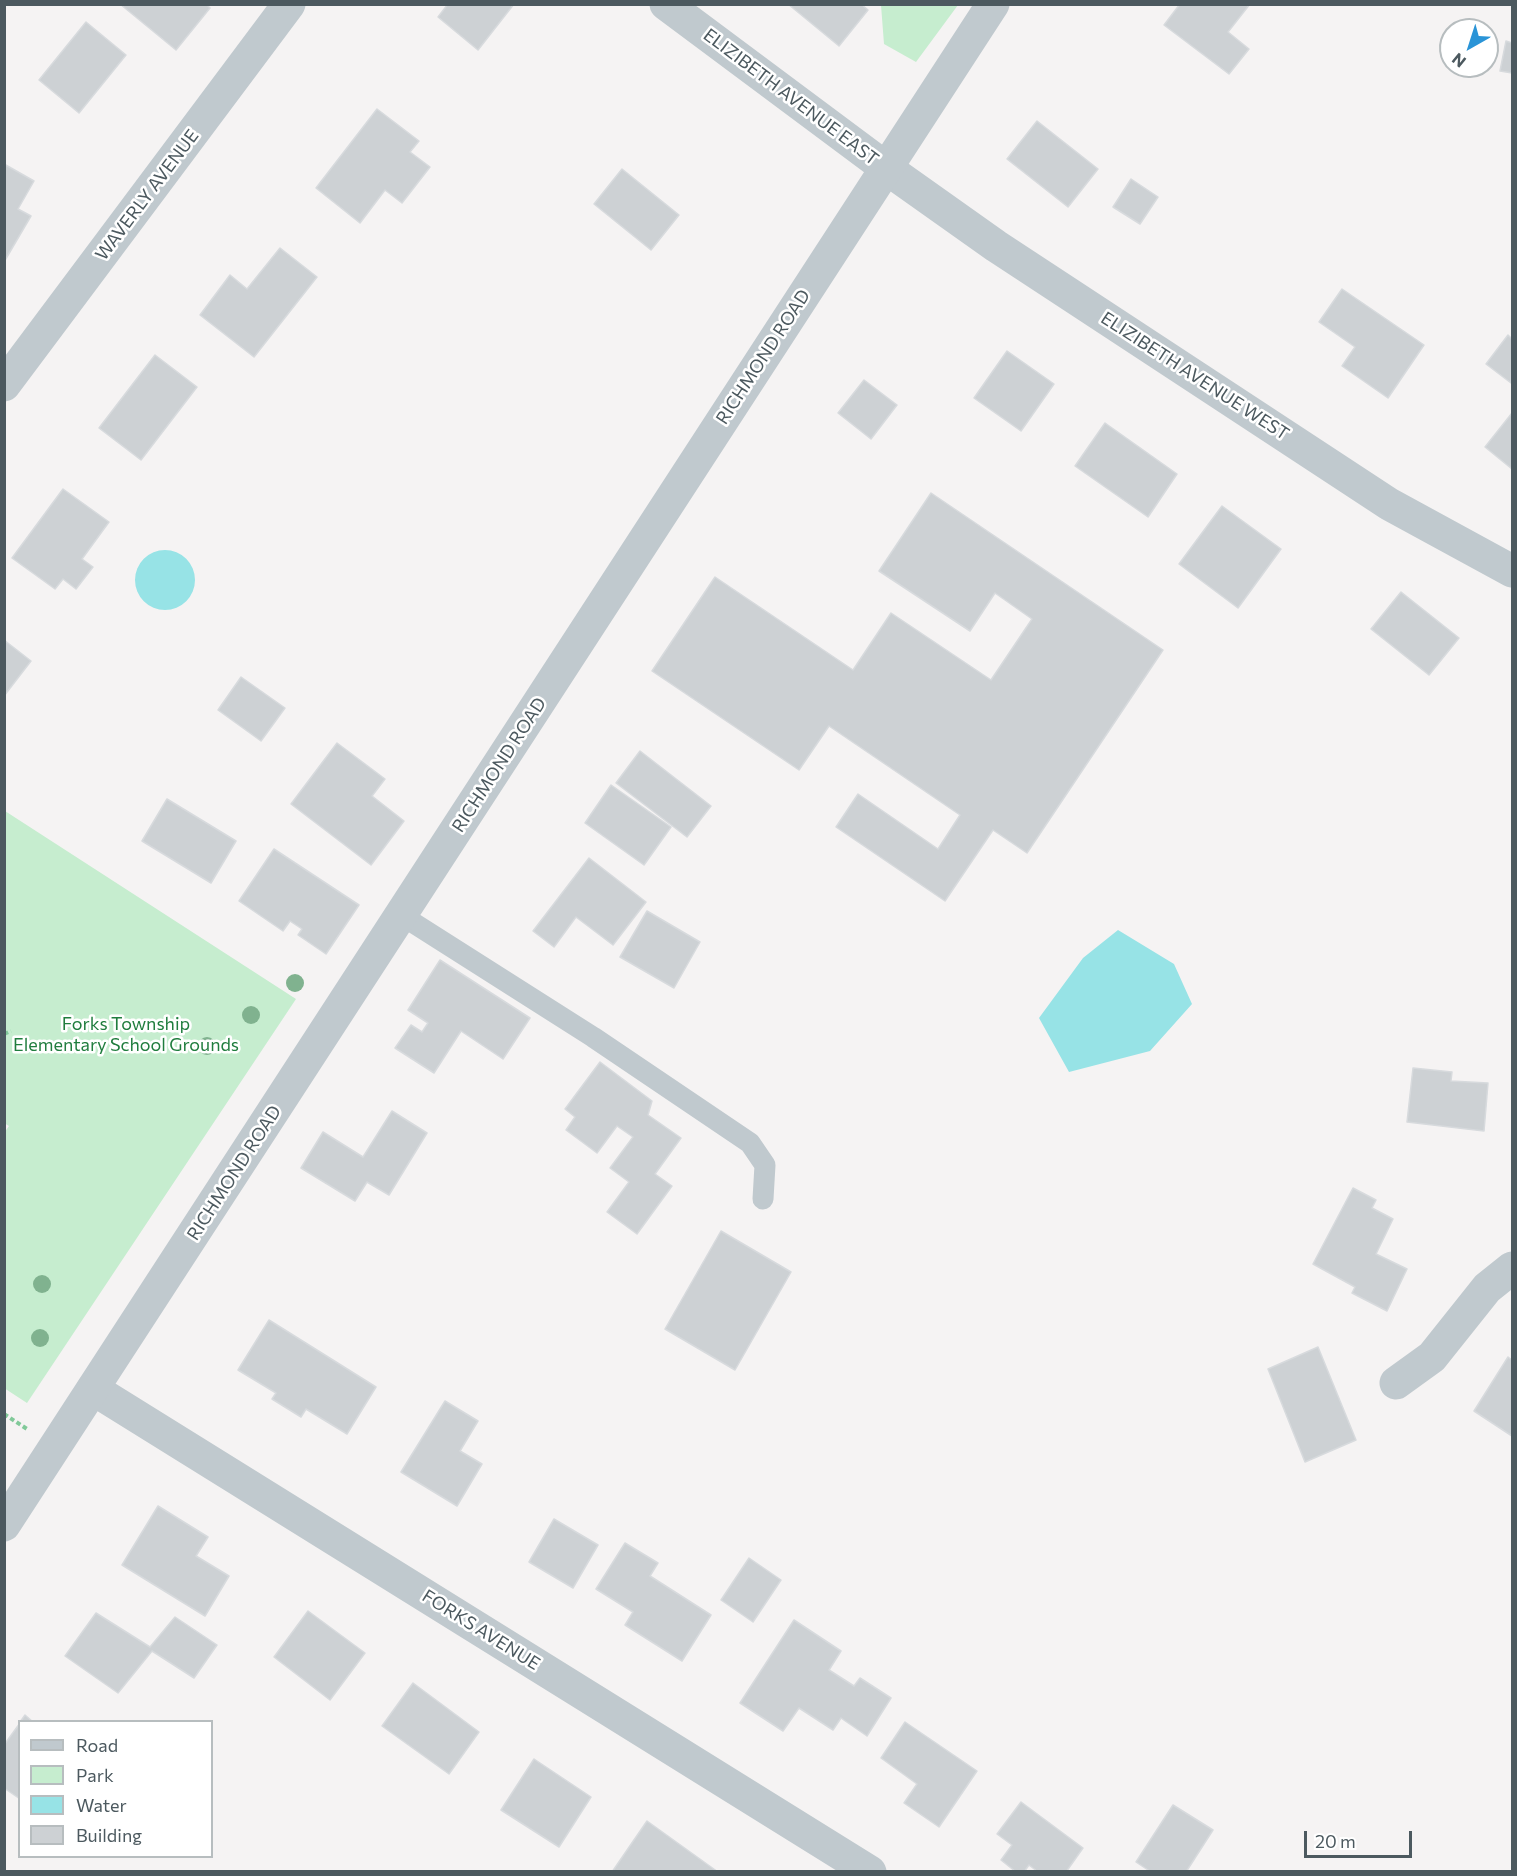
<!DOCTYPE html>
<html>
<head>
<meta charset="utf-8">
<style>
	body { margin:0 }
	#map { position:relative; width:1517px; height:1876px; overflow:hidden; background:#f5f3f3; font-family:Commissioner,sans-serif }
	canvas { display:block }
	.frame { position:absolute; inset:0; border:6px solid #4c595f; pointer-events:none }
	.legend { position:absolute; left:18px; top:1720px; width:195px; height:138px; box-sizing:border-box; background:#fff; border:2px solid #b7bdbf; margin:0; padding:8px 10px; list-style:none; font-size:18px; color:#4c595f }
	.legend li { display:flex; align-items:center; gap:12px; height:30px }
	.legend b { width:30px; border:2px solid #b7bdbf }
	.north { position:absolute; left:1439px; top:18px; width:60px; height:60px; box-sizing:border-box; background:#fff; border:2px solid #b7bdbf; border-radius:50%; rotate:219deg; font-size:16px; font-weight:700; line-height:24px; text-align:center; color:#4c595f }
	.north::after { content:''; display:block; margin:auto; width:21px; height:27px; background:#2a94d7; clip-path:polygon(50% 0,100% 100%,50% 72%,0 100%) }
	.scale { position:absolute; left:1304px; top:1831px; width:108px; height:27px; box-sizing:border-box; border:3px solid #4c595f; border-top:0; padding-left:8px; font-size:18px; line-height:21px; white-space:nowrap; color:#4c595f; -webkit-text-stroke:4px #fff; paint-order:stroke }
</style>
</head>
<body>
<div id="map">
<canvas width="1517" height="1876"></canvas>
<div class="frame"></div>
<ul class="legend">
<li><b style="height:8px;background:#c0c9ce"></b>Road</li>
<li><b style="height:16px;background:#c6edcf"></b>Park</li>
<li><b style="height:16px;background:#97e3e6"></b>Water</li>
<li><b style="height:16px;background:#cdd1d4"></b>Building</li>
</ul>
<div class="north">N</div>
<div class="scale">20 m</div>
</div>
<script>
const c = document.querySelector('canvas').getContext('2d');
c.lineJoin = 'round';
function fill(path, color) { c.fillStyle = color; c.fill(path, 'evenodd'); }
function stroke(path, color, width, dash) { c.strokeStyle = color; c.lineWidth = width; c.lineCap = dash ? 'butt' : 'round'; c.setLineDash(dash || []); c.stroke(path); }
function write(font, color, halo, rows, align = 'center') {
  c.font = font + ' Commissioner,sans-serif'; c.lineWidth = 5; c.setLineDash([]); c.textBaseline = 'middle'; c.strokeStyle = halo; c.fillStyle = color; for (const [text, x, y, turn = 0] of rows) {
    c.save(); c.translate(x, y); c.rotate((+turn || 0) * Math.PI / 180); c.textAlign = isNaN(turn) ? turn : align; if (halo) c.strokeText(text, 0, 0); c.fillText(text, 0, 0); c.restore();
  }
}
fill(new Path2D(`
	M881,5V4L958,5L916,62L884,44Z
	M5,811L296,999L27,1403L4,1388V1133L9,1126L4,1123Z`), '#c6edcf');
fill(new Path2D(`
	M135 580a30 30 0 1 1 60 0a30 30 0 1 1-60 0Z
	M1118,930L1174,964L1192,1004L1150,1051L1069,1072L1039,1018L1083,958Z`), '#97e3e6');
const building = new Path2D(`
	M120,4H206L210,8L176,50Z
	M448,4H514L478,50L438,17Z
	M788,4H861L868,10L839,46Z
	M1180,4H1250L1228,32L1249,49L1229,74L1164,25Z
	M86,22L126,55L79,113L39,80Z
	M1506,41L1512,43V73L1500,71Z
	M377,109L419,141L410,152L430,167L402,203L385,190L360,223L316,188Z
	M1037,121L1098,169L1068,207L1007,159Z
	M4,164L34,181L18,209L31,216L4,262Z
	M622,169L679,215L651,250L594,204Z
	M1131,179L1158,197L1140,224L1113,207Z
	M280,248L317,277L254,357L200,315L230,275L247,289Z
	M1342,289L1424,345L1388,398L1342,366L1355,347L1319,322Z
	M1508,335L1512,339L1511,383L1486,364Z
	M1007,351L1054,384L1021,431L974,398Z
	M155,355L197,387L141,460L99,428Z
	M864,380L897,405L871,439L838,413Z
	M1512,413V469L1485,447Z
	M1105,423L1177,474L1148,517L1075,466Z
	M63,489L109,522L82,559L93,567L76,589L63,579L55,589L12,558Z
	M931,493L1163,650L1027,853L993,830L945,901L836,827L858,794L938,849L960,815L829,726L799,770L652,671L715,577L853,670L891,613L991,680L1032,619L995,593L970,631L879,571Z
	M1222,506L1281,549L1238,608L1179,564Z
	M1401,592L1459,638L1429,675L1371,629Z
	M4,640L31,661L4,696Z
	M241,677L285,708L261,741L218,710Z
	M337,743L385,779L372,796L404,821L371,865L291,804Z
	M640,751L711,806L687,837L616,783Z
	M611,785L671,827L644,865L585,823Z
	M167,799L236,841L211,883L142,841Z
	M274,849L359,905L326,954L298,935L302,929L290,921L283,931L239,901Z
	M589,858L646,902L613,945L576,917L554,947L533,931Z
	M647,911L700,942L674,988L620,957Z
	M440,960L530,1018L503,1059L461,1031L434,1073L395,1048L411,1025L422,1032L428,1023L408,1010Z
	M600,1062L652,1101L648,1115L681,1138L655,1174L672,1186L637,1234L607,1212L629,1182L610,1168L633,1137L617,1126L597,1153L566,1130L575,1117L565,1109Z
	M1413,1068L1452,1072L1451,1081L1488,1083L1484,1131L1407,1122Z
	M392,1111L427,1133L389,1195L367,1182L355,1201L301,1168L323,1132L363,1157Z
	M1353,1188L1376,1200L1372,1208L1393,1219L1376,1254L1407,1269L1387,1311L1352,1293L1355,1287L1313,1264Z
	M721,1231L791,1272L735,1370L665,1329Z
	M269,1320L376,1387L347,1434L306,1409L301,1417L272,1399L276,1393L238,1370Z
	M1318,1347L1356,1440L1305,1462L1268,1369Z
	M1508,1357L1512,1360V1436L1474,1411Z
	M445,1401L478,1421L460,1451L482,1464L457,1506L401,1472Z
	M158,1506L208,1537L196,1556L229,1576L205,1616L122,1565Z
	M554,1519L598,1545L573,1588L529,1562Z
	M625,1543L658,1563L650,1576L711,1615L682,1661L625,1625L633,1612L596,1589Z
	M749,1558L781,1580L753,1622L721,1600Z
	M308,1611L365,1653L330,1700L274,1657Z
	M96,1613L150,1647L175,1617L217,1645L194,1678L152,1651L118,1693L65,1656Z
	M794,1620L841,1651L829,1670L854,1686L860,1678L891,1698L867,1736L841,1718L833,1730L799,1708L783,1731L740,1703Z
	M413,1683L479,1732L449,1774L382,1726Z
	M25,1715L33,1722H20Z
	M905,1722L977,1771L939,1827L904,1803L917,1784L881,1758Z
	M20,1723V1799L4,1788V1745Z
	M534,1759L591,1797L559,1847L501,1810Z
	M1021,1802L1083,1848L1066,1872H1038L1029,1865L1024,1872H1016L1001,1860L1012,1845L997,1834Z
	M1173,1805L1213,1830L1186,1872H1151L1136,1862Z
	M647,1821L718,1872H612Z`);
fill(building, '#cdd1d4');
stroke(building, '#d7dadd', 1.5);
stroke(new Path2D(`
	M4,1034L11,1031
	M4,1414L27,1429`), '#81c999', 4, [4.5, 3]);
stroke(new Path2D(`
	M401,915L593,1037L750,1143L765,1165L763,1199`), '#c0c9ce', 21);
stroke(new Path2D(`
	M666,4L886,168L996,246L1389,504L1512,571
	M4,385L289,4
	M1396,1383L1432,1357L1487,1288L1512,1268
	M93,1389L870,1872`), '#c0c9ce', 33);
stroke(new Path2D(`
	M4,1525L993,4`), '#c0c9ce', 33);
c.fillStyle = '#80b28f';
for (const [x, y] of [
	[295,983],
	[251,1015],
	[207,1046],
	[42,1284],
	[40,1338]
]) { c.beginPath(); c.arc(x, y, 9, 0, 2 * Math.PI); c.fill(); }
write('18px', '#4c595f', '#fff', [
	["ELIZIBETH AVENUE EAST",791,97,37],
	["WAVERLY AVENUE",147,195,-53],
	["RICHMOND ROAD",763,357,-57],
	["ELIZIBETH AVENUE WEST",1195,376,33],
	["RICHMOND ROAD",499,765,-57],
	["RICHMOND ROAD",234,1173,-57],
	["FORKS AVENUE",481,1630,32]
]);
write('18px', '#207d3e', '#fff', [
	["Forks Township",126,1024],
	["Elementary School Grounds",126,1045]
]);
</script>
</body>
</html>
